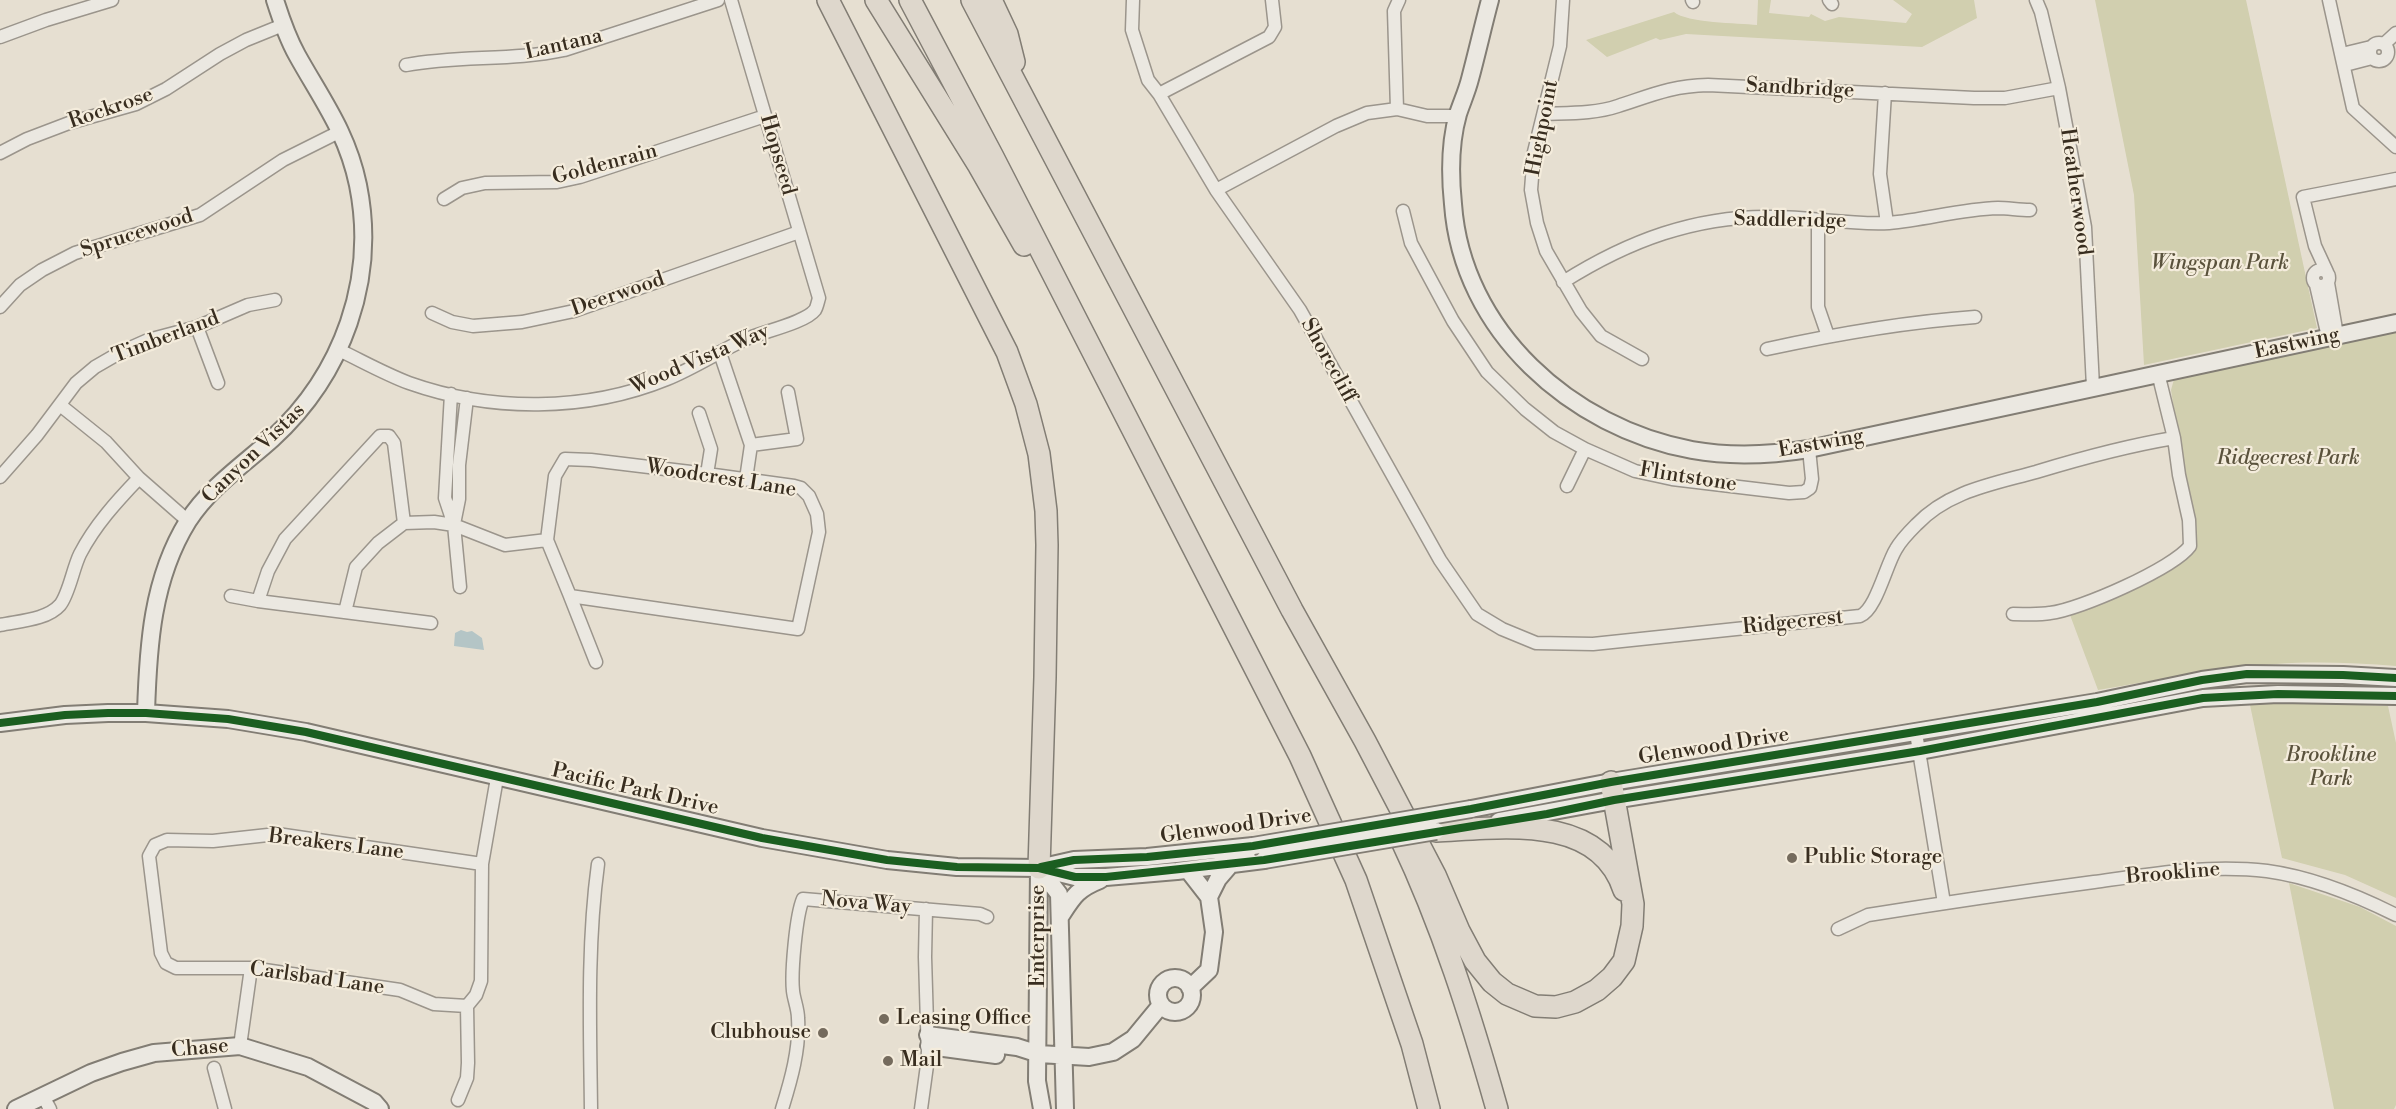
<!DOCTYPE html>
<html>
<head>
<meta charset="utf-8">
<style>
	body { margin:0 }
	canvas { display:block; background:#e6dfd1 }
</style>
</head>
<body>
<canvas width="2396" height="1109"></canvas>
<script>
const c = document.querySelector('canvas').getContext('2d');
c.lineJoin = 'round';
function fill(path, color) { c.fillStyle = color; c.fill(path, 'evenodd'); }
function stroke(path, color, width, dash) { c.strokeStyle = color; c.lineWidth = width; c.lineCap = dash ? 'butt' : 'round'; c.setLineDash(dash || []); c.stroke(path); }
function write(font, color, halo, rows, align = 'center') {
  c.font = font + ' "Libre Bodoni",serif'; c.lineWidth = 4.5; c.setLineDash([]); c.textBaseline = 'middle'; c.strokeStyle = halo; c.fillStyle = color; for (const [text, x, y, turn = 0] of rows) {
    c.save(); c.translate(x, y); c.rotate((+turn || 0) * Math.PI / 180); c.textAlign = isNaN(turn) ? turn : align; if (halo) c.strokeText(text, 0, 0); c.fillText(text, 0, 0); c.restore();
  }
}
fill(new Path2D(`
	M1758,0H1771L1769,13L1809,17L1811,14L1825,21L1839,17L1906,23L1912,14L1893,0H1974L1977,18L1922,47L1686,34L1660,40L1656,38L1607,57L1586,40L1674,12C1687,23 1738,23 1757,25Z
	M2095,0H2246L2317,328L2144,365L2134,195Z
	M2396,325V666C2356,663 2316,661 2276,664C2216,668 2157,680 2098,690L2067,607L2137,577L2194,539L2196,528L2190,515L2171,390L2176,372Z
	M2293,702L2388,706L2396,743V898L2345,875L2282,858L2250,705Z
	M2289,883L2360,907L2396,926V1105L2394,1109H2334Z`), '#d1cfaf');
fill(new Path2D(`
	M461,630L467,632L472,631L482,638L484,650L454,646L455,633Z`), '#b4c5c6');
const street = new Path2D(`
	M1133,0L1132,30L1148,80L1159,94L1216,190L1300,310L1440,560L1477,614L1502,629L1536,643L1593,644L1860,616C1876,610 1886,565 1896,549C1901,540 1909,532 1916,525C1948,491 1993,484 2036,472C2082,458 2126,446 2174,438
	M1563,0L1560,46L1534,152L1531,190L1537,223L1546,251L1581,311L1601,336L1642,359
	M1692,0L1693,2
	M1829,0L1832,4
	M2036,0L2041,12L2059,88L2085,227L2093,387
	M2329,0L2353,108L2396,147
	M0,37L46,20L112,0
	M2370 52a9 9 0 1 1 18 0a9 9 0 1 1-18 0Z
	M2384,44L2396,33
	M2342,54L2371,47
	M406,65C458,55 512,61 564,50L718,0
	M2345,65L2372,58
	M1885,93L1880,174L1887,223
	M1159,94L1269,37L1275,27L1272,0
	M1397,109L1394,11L1399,0
	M1544,114C1569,113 1594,114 1618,106C1652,95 1671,86 1708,85L1974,98H2005L2059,88
	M0,153L27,139L69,123L136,104L166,89L220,54L246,40L283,25
	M1216,190L1336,126L1367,113L1397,109L1427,116H1458
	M444,199L462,188L485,183L557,182L580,177L765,116
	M1403,211L1411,243L1426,271L1453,321L1487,372L1525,409L1554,432L1585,449L1635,471L1672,479L1789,493L1804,492L1810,488L1812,479L1809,449
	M1818,221V307L1828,336
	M2313 278a8 8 0 1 1 16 0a8 8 0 1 1-16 0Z
	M2327,272L2315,246L2303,197L2396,179
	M1563,282C1628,241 1696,215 1774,217C1812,217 1850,225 1889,223C1925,220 1961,209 1998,208C2008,208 2019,210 2030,210
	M2328,283L2337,335
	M2316,285L2328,337
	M0,307L20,285L42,270L75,253L200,215L283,160L341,131
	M432,313L452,322L473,326L522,322L574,311L799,232
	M197,327L218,383
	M1767,349C1836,334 1905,322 1975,317
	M339,350C362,361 385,374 409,383C491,412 586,412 667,379C694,368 718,352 744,340C761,332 805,323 815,310C817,307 818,301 819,298L731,0
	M720,353L751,445L746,479
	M451,394L445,498L454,525L460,587
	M60,405L106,442L139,478L188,521
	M699,413L711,449L707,474
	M751,445L797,439L788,392
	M0,477L37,435L76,383L95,367L121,352L148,340L197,327L248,305L275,300
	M1567,486L1585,449
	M454,524L459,499V465L467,398
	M231,596L258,601L431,623
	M570,596L596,662
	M258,601L268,571L285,539L380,436H389L394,443L404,523
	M345,612L356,567L378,543L404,523L434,522L454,525L505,545L547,540L555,476L565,459L591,460L707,474L794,486L801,488L809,496L817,514L819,532L798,629L570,596L547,540
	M2013,614C2026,614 2039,615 2050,613C2079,610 2174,568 2190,546L2189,520L2179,475L2174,438L2158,373
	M0,625C18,621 47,620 60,605C69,594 73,568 80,554C95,525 117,501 139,478
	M1916,733L1944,903
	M1838,929L1868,915C1943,903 2018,892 2094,882C2151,874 2209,864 2267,871C2311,877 2356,895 2396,915
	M467,1006L434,1004L400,990L251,968H176L166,963L161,953L149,856L155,845L167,840L213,841L277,834L482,864
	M240,1046L251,968
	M214,1068L225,1109
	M43,1096L50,1109
	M458,1100L467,1078L468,1063L467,1006L476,995L481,981L482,864L497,778
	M591,1109C590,1027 587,945 598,864
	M782,1109C791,1080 800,1049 798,1018C798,1009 794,1000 793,991C791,973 796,915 803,899L980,914L987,917
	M921,1109L928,1058L925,957L926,909`);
const secondary = new Path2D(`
	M1490,0C1483,26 1477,53 1470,79C1467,91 1462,102 1458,114C1450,142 1450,175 1453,204C1462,331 1572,428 1692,450C1731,457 1771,455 1809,449L2396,323
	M146,713C148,646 152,579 188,521C210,487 243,465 272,439C343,374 377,279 358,185C347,132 322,100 297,55C287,37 281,19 275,0
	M0,723L65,715L108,713H146L228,719L306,732L762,838L887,860L957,867L1039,868L1075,877H1106L1177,871L1264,860
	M1471,809L1611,782L2097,702L2202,680L2247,674L2343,675L2396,678
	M1499,821L1614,800L1920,751L2203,698L2278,694L2396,696
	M1043,867L1074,860L1147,857L1253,846
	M1039,868L1059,894L1065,1109
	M1039,868L1037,1081L1042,1109
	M1188,870L1209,897L1214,932L1209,970L1190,988
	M1209,897L1218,879L1230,865
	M1060,917C1073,897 1077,889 1100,880
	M1158 995a17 17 0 1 1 34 0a17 17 0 1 1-34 0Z
	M928,1035L1017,1047L1039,1054L1089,1057L1113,1052L1133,1039L1161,1005
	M929,1046L996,1055
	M16,1109L91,1073L122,1062L154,1053L240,1046L308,1067L374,1102L380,1109`);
const highway = new Path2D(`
	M828,0L1007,352L1026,404L1039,454L1046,511L1047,545L1045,677L1039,868
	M876,0L979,166L1024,245
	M910,0L993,157L1300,756L1356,880L1412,1044L1429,1109
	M972,0L1292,610L1365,741L1435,875L1459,931L1475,961L1492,982L1507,994L1535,1006L1556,1007L1575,1002L1597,990L1612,977L1624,961L1632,926L1633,904L1611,782
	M991,0L1007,34L1014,62
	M1436,831C1499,828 1599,812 1624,890
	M1401,839C1442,925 1471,1017 1497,1109`);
stroke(street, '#9b958c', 15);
stroke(secondary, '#827d74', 20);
stroke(highway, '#827d74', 24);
stroke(street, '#ebe8e1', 12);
stroke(secondary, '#ebe8e1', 16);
stroke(highway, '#ded7cc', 21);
const secondaryBridge = new Path2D(`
	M1253,846L1471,809
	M1264,860L1436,831`);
stroke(secondaryBridge, '#827d74', 20, []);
stroke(secondaryBridge, '#ebe8e1', 16);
stroke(new Path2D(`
	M0,723L65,715L108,713H146L228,719L306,732L762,838L887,860L957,867L1039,868L1075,877H1106L1264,860L1547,814L1614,800L1920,751L2203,698L2278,694L2396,696
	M1041,867L1074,860L1147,857L1253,846L1471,809L1611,782L2097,702L2202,680L2247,674L2343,675L2396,678`), '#1b5e20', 8);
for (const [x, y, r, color] of [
	[1792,858,6,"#756b5d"],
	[884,1019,6,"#756b5d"],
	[823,1033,6,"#756b5d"],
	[888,1061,6,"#756b5d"]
]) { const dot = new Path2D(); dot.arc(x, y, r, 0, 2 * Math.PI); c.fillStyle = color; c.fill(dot); stroke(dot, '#f4ecdc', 2); }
write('21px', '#382d1f', '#f4ecdc', [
	["Lantana",564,45,-13],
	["Sandbridge",1800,89,3],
	["Rockrose",111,109,-19],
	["Highpoint",1543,128,-79],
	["Hopseed",777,155,74],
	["Goldenrain",605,165,-15],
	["Heatherwood",2075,192,82],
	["Saddleridge",1790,221,1],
	["Sprucewood",137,234,-18],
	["Deerwood",618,295,-19],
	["Timberland",166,338,-21],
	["Eastwing",2297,344,-12],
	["Wood Vista Way",700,360,-23],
	["Shorecliff",1328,361,61],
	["Eastwing",1821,444,-10],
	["Canyon Vistas",254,454,-44],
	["Flintstone",1688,478,9],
	["Woodcrest Lane",721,479,9],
	["Ridgecrest",1793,623,-6],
	["Glenwood Drive",1714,747,-9],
	["Pacific Park Drive",635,790,13],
	["Glenwood Drive",1236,827,-8],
	["Breakers Lane",336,845,7],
	["Brookline",2173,874,-5],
	["Nova Way",866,904,5],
	["Enterprise",1039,936,-90],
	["Carlsbad Lane",317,979,8],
	["Chase",200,1049,-5]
]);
write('italic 21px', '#5a523c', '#f4ecdc', [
	["Wingspan Park",2220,264],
	["Ridgecrest Park",2288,459],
	["Brookline",2331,756],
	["Park",2331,780]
]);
write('21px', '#382d1f', '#f4ecdc', [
	["Public Storage",1804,858],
	["Leasing Office",896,1019],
	["Clubhouse",811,1033,"right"],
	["Mail",900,1061]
], 'left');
</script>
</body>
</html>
